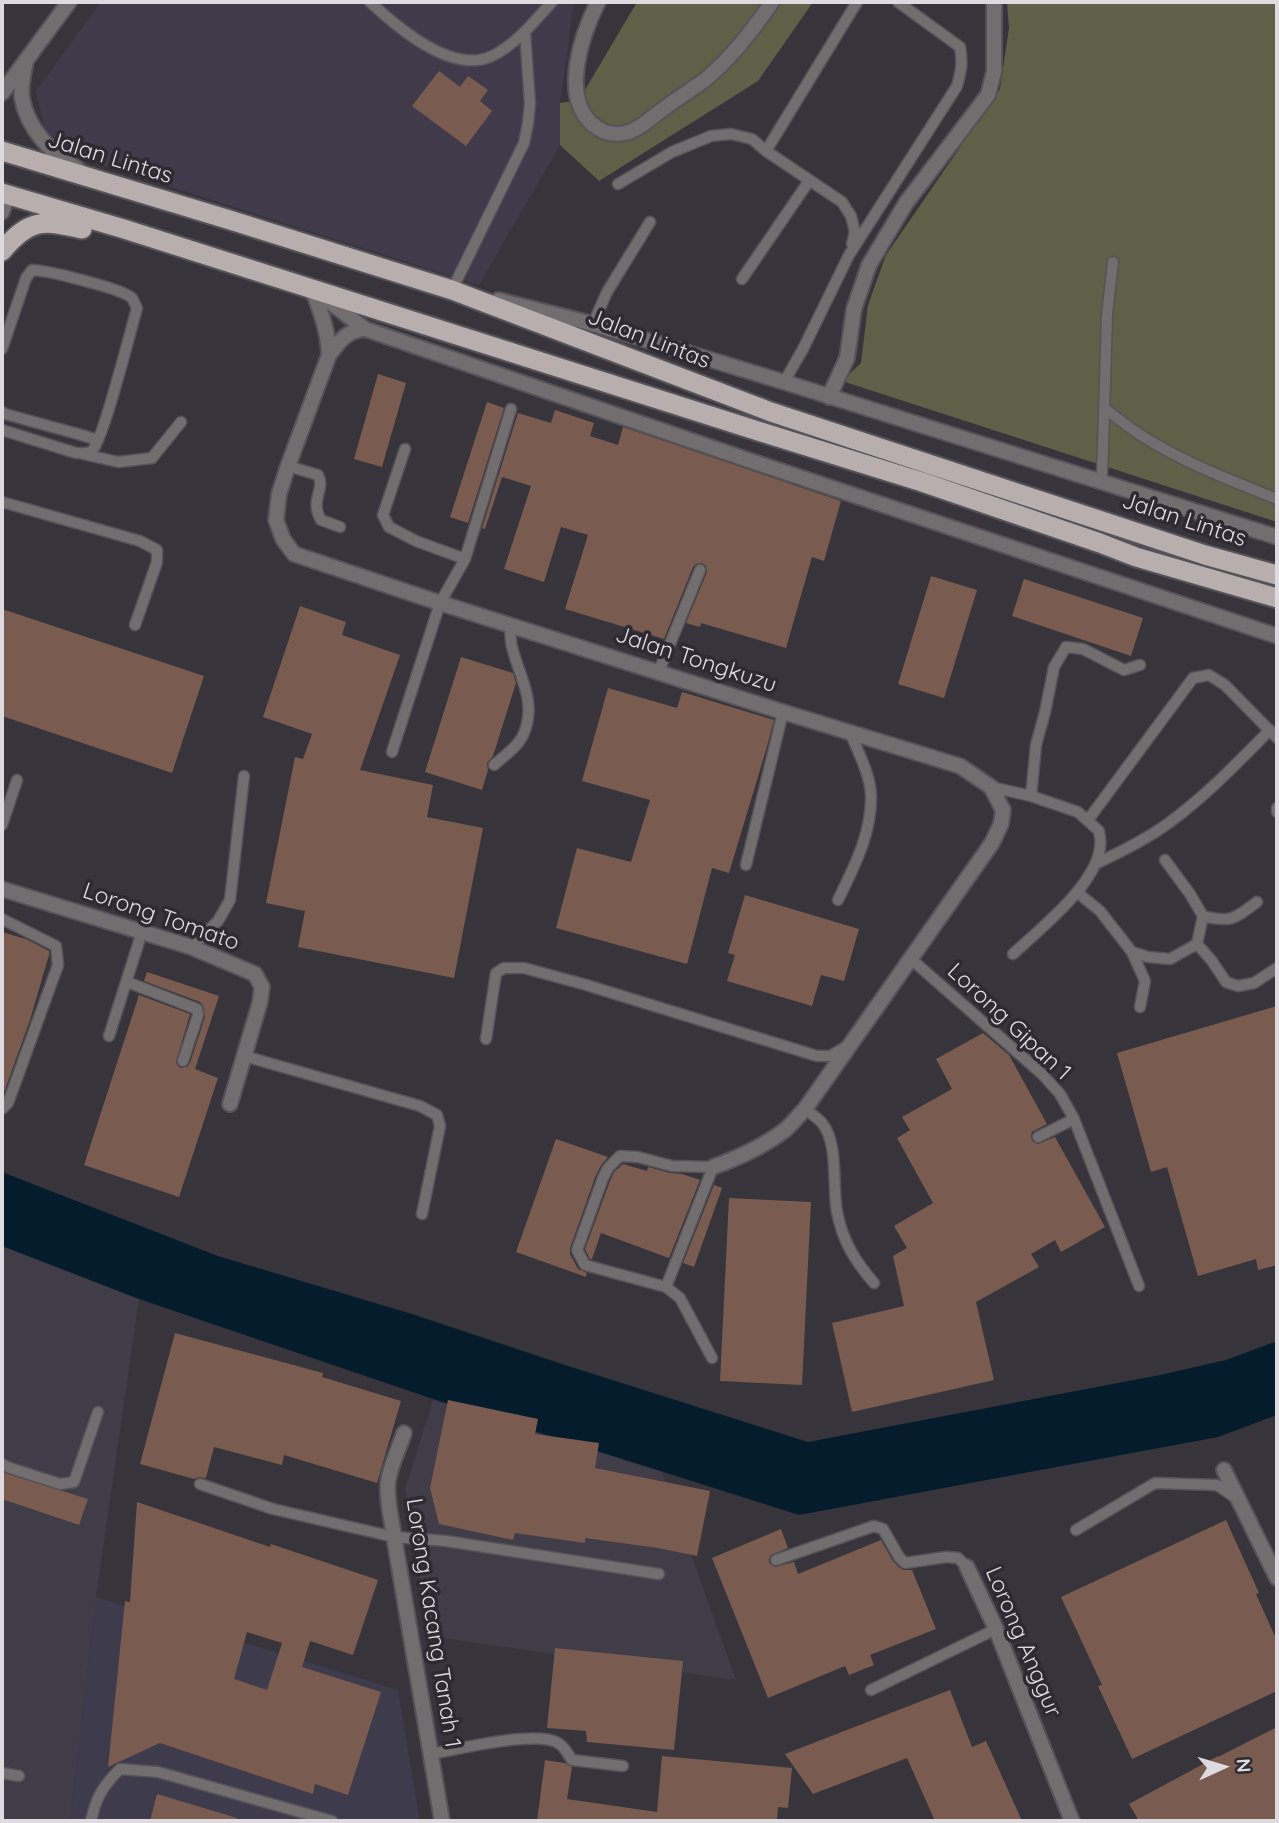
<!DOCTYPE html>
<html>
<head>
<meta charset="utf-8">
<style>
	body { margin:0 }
	#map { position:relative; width:1279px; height:1823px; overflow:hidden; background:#37353b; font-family:Quicksand,sans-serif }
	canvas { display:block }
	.frame { position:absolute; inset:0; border:4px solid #dddbe0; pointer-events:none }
	.north { position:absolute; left:1188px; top:1732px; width:70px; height:70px; -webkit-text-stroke:5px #2d2b31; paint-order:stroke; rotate:86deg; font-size:19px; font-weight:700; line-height:28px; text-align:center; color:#dddbe0 }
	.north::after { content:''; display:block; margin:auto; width:24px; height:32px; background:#dddbe0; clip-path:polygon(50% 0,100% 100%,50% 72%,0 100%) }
</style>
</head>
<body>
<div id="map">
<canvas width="1279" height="1823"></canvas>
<div class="frame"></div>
<div class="north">N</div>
</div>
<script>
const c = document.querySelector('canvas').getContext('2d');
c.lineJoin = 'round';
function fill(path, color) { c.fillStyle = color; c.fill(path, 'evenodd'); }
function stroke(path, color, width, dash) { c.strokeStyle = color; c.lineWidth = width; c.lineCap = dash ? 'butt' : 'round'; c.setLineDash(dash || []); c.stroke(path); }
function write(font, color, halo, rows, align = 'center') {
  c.font = font + ' Quicksand,sans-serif'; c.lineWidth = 7; c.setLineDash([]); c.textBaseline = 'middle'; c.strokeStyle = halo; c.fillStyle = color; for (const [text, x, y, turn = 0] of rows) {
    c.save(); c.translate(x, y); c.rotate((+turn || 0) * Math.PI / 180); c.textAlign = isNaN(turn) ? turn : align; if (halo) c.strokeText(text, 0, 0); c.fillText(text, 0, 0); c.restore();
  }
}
fill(new Path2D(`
	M96,1597L398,1690L420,1821H70Z`), '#3e3b4c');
fill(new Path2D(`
	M2,1246L139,1299L96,1597L70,1821H2Z
	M433,1400L662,1472L736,1680L428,1636L405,1489Z`), '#403c48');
fill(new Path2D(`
	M101,2H574L560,103V145L479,285L77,157L45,131L36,91Z`), '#413a4b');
fill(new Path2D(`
	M637,2H813L758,81L599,181L560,145V103L579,100Z
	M1007,2H1277V522L842,381L861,363L868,305L886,255L1000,89L1009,28Z`), '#5e6047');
fill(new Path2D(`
	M2,1172L218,1256L412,1314L565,1365L808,1442L1160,1375L1226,1360L1277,1341V1415L1218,1437L799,1515L433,1399L139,1299L2,1246Z`), '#051c2d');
fill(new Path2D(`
	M439,71L460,87L468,76L488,90L480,101L492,111L466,146L412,106Z
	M378,374L406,383L382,467L354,459Z
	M487,402L504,408L468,523L450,517Z
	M555,410L594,423L590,436L618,445L623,427L841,501L824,561L812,557L786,648L701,623L700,627L686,623L707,572L706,566L702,563L696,564L693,567L664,639L565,609L588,535L561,527L544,582L504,569L531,486L502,477L485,529L482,528L518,413L551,423Z
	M931,576L977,590L944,698L898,684Z
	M1024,579L1143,618L1131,656L1012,616Z
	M300,606L346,622L342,635L400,655L360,770L433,785L427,817L483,828L454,978L298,947L305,911L266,903L295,757L303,759L312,734L263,717Z
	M2,609L204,676L172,773L2,716Z
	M461,657L513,673L516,683L493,756L487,763L488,770L482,790L425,772Z
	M608,688L677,708L682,692L774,720L766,750L729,873L712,868L687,964L556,928L577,848L631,862L650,800L582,781Z
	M745,895L859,929L844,981L821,975L812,1006L727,981L735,955L728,953Z
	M2,932L26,939L49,951V955L30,1020L2,1098Z
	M147,972L219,996L195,1069L218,1078L179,1197L84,1165L139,995L190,1014L176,1062L178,1066L181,1068L187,1067L190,1063L205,1017L203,1005L200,1002L144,981Z
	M1277,1006V1265L1258,1270L1256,1259L1198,1276L1167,1167L1151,1172L1117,1053Z
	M983,1033L1009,1055L1047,1124L1032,1132L1031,1136L1032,1141L1038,1144L1055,1137L1105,1227L1061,1252L1055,1240L1031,1254L1039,1267L976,1302L994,1380L852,1412L832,1323L904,1306L893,1256L907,1248L894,1226L933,1203L897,1138L910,1130L902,1117L952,1089L936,1059Z
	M556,1139L608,1157L602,1164L596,1175L570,1248V1254L578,1269L587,1273L586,1277L516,1252Z
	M623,1164L647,1171L648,1167L670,1173L682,1174L700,1180L669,1258L601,1233L592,1259H590L585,1249L610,1181L614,1172Z
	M714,1185L722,1188L694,1267L683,1263Z
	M729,1198L811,1202L802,1385L720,1381Z
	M175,1333L323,1373L322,1377L401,1401L377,1483L284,1455L282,1465L214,1447L206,1478L199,1477L194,1479L140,1464Z
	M448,1400L538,1419L535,1434L599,1443L595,1468L710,1491L697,1556L658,1548L585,1538V1543L515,1533L513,1540L439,1524L430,1488Z
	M2,1472L88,1499L79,1525L2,1499Z
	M137,1502L270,1547L271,1544L378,1580L353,1655L310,1641L302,1667L381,1692L348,1795L315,1784L313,1794L160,1743L108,1767L125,1601L130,1602ZM247,1632L282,1643L267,1690L234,1679Z
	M1226,1520L1259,1593L1256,1594L1277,1641V1691L1132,1759L1098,1686L1102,1685L1061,1597Z
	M781,1529L788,1548L771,1555L769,1559V1563L775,1567L794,1562L798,1574L881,1540L893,1561L900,1568L903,1570H912L936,1629L870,1655L874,1665L849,1675L845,1666L768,1698L712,1558Z
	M555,1648L683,1661L674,1750L587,1742L586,1731L547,1728Z
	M950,1690L972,1747L986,1741L1022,1821H935L907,1758L813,1794L785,1754Z
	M1277,1727V1821H1139L1129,1804L1218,1756V1757Z
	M662,1756L792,1768L788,1808L778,1807L777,1821H537L545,1760L565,1763L572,1767L567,1799L657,1812Z
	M157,1794L237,1818L236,1821H150Z`), '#795b50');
const service = new Path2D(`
	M370,2C397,27 452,75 492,56C514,46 536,20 552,2
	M766,151L857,2
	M618,184L672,152L711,136L731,134L752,139L766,151L842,202L851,216L855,232L852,244
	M742,279L809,181
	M452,290L524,143L528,123L530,104L525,32
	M593,324L607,292L650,222
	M2,349L26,278L32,270C46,270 123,289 132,298C134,301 135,305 137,308C131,329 103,441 92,451C88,454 81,453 76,453L2,430
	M784,382L803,349L849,255L957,86C961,72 963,62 960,47L898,2
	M1104,408C1116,417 1127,426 1139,434C1182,462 1230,480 1277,499
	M2,412L5,414L78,434L98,440
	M405,449L383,515L389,527L416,541L465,559
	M83,454L118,462L152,458L181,422
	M288,466L318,475C326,490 309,499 321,520L340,527
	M1100,481L1102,473L1103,447L1107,315L1113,262
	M2,502L140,541L157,550V562L135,625
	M659,671L700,570
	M392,752L440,603L465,559L511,409
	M494,765C504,756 519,746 524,733C537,702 519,676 512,647C510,640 511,632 510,625
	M991,787L1031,796L1078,812L1099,831C1100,836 1101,842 1100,847C1097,884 1039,930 1013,954
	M1031,796L1036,745L1045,712L1054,667L1066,647L1083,649L1124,670L1140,665
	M1277,808V812
	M1088,820L1193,678L1209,675L1225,685L1277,738
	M2,825L17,780
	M1095,864C1121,852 1147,839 1170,822C1207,795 1238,762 1270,730
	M746,865L783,712
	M1078,893L1100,911L1132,952L1148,957L1170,959L1197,944L1203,916L1190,894L1165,860
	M838,900C854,867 872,833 871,795C870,774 858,752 850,732
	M1203,916C1231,923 1234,919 1257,902
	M2,919L56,946L58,965L8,1103L2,1109
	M1197,944L1212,961L1226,982L1238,986L1254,983L1277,968
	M191,947L218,921L230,900L244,776
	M1132,952L1145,981L1140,1007
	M911,959L1042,1074L1060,1094L1074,1119L1139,1286
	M127,982L197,1009L198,1015L183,1061
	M109,1036L142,932
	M486,1039L496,973L504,968H524L583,984L817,1056H830L847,1046
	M244,1056L420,1106L437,1115L440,1126L422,1214
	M805,1109C810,1113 818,1118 822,1123C839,1144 832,1186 837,1212C843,1242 855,1261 874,1283
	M1038,1137L1074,1119
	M666,1287L713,1167L672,1166L638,1157L620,1156L608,1168L603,1178L577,1250L585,1265L666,1287L680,1298L712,1358
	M2,1464L10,1468L60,1484L74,1482L98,1412
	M200,1484L273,1509L394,1537L446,1541L659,1574
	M1076,1530L1155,1483L1217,1485L1236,1498
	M776,1560L874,1526L883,1529L899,1557L905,1563L946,1557L958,1558L967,1567
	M871,1690L996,1629
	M431,1754C457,1749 537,1730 558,1743C564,1746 568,1754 572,1760L623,1766
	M2,1773L19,1776
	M91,1821C96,1797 103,1786 120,1769L158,1772L332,1821`);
const minor = new Path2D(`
	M598,2C582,34 561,94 591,123C601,132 612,136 625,133C641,129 653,116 666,107C679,97 693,89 706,79C732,57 753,30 772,2
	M26,60C24,73 20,86 22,98C27,128 52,155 78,169
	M2,93L69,2
	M312,289C321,311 328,331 329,355
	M365,329C347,330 339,342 329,355L288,466L279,494L276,520L283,539L294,554L440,603L783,712L960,766L991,787L1003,810L1001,824L992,843L805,1109C798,1116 792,1124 785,1130C764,1146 738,1158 713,1167
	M829,397L847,358L854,309L869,265L906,203L988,95L994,72V2
	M2,889L191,947L255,974L262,987L260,1002L230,1104
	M404,1433C399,1449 390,1466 388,1482C386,1499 392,1520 394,1537L442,1821
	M1224,1470L1277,1578
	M967,1567L996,1629L1072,1821`);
const tertiary = new Path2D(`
	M2,212L8,195
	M322,296L365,329L748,460L1277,636
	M498,300L593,324L784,382L1277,537`);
const trunk = new Path2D(`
	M2,151L230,220L452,290L771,412L1205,555L1277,575
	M2,193L124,229L758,431L922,482L1100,543L1136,557L1277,598
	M2,251C30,218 43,220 82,229`);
stroke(service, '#555359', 13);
stroke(minor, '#555359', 18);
stroke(tertiary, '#555359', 18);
stroke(trunk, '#555359', 23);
stroke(service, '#726d6e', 10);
stroke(minor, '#726d6e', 14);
stroke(tertiary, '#726d6e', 14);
stroke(trunk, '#b8aeae', 19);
write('23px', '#dddbe0', '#2d2b31', [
	["Jalan Lintas",110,158,17],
	["Jalan Lintas",649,339,21],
	["Jalan Lintas",1184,520,18],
	["Jalan Tongkuzu",696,660,18],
	["Lorong Tomato",161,917,19],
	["Lorong Gipan 1",1009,1022,43],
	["Lorong Kacang Tanah 1",433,1623,81],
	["Lorong Anggur",1023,1642,67]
]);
</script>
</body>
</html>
